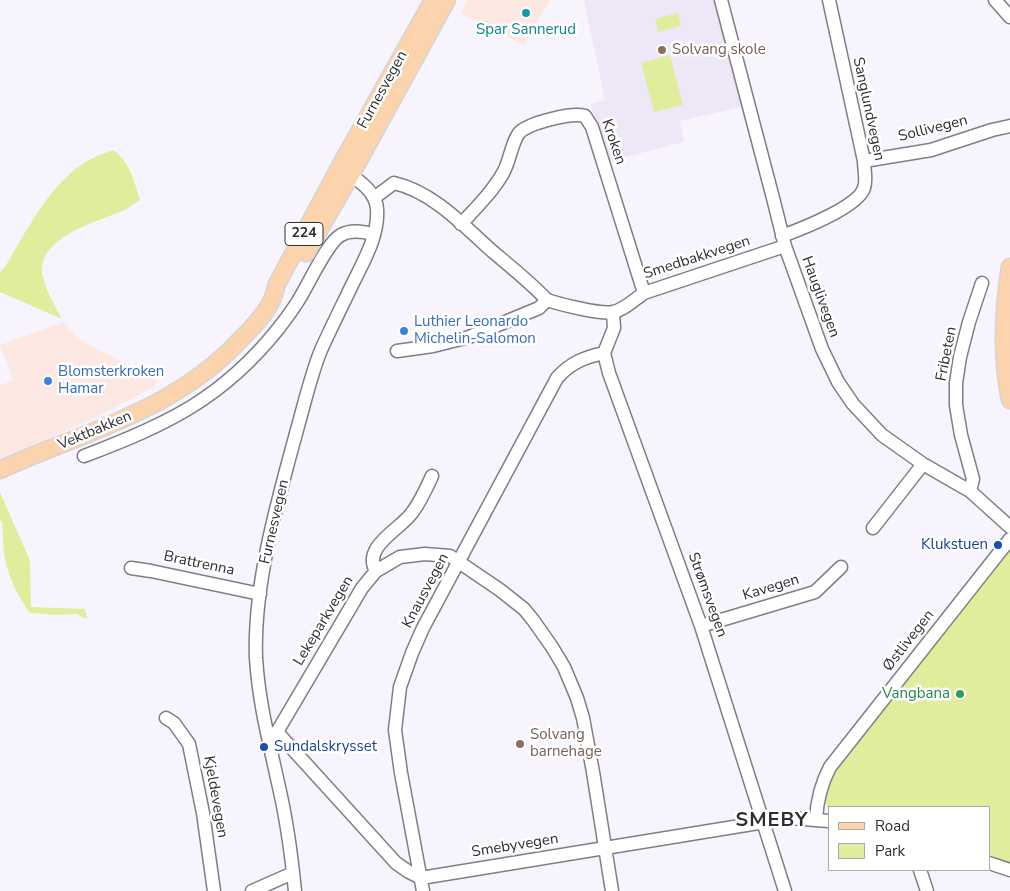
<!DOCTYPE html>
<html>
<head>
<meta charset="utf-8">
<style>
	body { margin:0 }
	#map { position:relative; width:1010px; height:891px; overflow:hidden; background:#f8f4fe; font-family:"Nunito Sans",sans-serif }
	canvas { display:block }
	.legend { position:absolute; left:828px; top:806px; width:162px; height:65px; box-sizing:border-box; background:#fff; border:1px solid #ababad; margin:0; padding:6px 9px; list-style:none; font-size:15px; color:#2e2d31 }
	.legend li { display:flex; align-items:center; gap:10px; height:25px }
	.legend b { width:25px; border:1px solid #ababad }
</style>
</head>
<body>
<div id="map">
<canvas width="1010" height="891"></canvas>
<ul class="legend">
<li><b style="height:6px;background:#fbd4ad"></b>Road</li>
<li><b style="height:14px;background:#e0ed9c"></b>Park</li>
</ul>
</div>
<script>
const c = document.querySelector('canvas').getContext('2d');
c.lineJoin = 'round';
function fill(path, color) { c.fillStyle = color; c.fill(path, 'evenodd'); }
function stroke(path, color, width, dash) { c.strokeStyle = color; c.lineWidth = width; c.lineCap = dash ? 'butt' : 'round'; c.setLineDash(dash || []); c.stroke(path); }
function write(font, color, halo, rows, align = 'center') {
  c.font = font + ' "Nunito Sans",sans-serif'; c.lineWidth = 5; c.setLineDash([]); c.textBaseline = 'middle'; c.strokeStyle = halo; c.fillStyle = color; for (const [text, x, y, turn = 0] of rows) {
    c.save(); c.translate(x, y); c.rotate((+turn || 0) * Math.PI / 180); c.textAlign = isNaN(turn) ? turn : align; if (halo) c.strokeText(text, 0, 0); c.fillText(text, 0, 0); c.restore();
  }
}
fill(new Path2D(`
	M468,0H550L524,45L461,14Z
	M64,322L76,336L88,344L158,381L154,387L106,412L0,461V385L14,380L0,345Z`), '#fce7e2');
fill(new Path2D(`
	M584,0H717L745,106L680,121L684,142L610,161L590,104L605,100Z`), '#ede7f8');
fill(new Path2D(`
	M678,13L681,26L658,32L655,19Z
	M670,55L683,105L654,112L641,63Z
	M112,150C129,158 135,184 140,200C135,203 131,206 127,209C101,221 33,237 43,277C46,291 55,306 62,319L0,292V272L5,267C25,233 50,184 84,163C93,157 103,154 112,150Z
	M0,492L30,561L31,607L85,609L87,619L76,614L57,615L30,613C15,592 4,569 3,542C3,535 3,530 2,522L0,521Z
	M1010,547V862H1003L989,858V807H829V812C824,799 823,790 831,778Z`), '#e0ed9c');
const minor = new Path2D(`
	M721,0L773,198L785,246L822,349L838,382L853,404L882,435L923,464L970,491L1010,527
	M995,0L1010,17
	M864,161L931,150L992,130L1010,126
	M374,198L394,183C433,192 463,225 492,251C511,267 530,282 547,300
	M461,224C476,208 493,191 503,173C510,161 511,144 519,133C528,123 572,112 585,116L592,127L644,293
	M782,236C801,229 858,207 864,188C867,180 864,170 864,161L829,0
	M613,313L614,328L604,353L609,373L701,626L785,891
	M397,351L433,346L469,337L539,308L547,300C559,304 602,315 613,312C624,310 635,299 644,293L785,246
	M84,456C166,425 222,399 278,329C285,320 292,311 298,301C308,286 327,242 341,235C351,229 364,232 374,234
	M970,491L973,479L961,435L956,405V383L960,357L969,322L982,283
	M873,528L923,464
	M131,568L151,571L260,594
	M376,571C362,547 399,530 411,514C420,503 426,489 432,476
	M701,626L815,592L841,567
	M166,718L174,723L189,744L203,813L214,891
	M277,732L362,588L376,571L400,557L425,554L450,556L500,590L524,609L533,620L552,647L564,667L577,698L583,718L593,772L612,891
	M271,734L277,732L396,863L409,872L421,878L789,818L829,821
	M816,819C817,800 821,784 830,767L1010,539
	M989,863L1010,870
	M920,870L927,891
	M252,891L293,873
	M295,891C292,861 288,830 282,801C272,753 259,707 256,658C253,577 283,483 304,404C309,386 314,367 321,350C331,328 342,306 352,285C363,262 379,236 377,209C376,191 358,179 343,171
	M423,891L401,773L395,730L400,687L412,653L423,628L557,378C570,363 585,357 604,353`);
const major = new Path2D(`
	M306,253L351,175L447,0
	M1010,267C1003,311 1001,356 1010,400
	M0,470C85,431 173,412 240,340C251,329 264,316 271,302C274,296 275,290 277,284L339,168L433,0`);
stroke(minor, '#807d86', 15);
stroke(major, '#d5d5d6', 19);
stroke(minor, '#fff', 12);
stroke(major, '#fbd4ad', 16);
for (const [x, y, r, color] of [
	[526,13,5,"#0f9aa8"],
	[662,50,5,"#8d6e63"],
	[404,331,5,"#3f7fe0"],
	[48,381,5,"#3f7fe0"],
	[998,545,5,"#1a4fb4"],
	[960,694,5,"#2e9e5b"],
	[520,744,5,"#8d6e63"],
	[264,747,5,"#1a4fb4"]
]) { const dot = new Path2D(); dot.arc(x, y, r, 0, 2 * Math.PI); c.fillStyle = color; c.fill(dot); stroke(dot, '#fff', 2); }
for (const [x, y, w] of [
	[304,234,38]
]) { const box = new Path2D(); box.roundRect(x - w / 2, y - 11.5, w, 23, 4); c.fillStyle = '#fff'; c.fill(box); stroke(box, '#2e2d31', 1); }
write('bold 14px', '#2e2d31', null, [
	["224",304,234]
]);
write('15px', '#0d838f', '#fff', [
	["Spar Sannerud",526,30]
]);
write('15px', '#785e54', '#fff', [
	["Solvang skole",672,50],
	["Solvang",530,735],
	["barnehage",530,752]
], 'left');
write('15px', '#2e2d31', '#fff', [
	["Furnesvegen",383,90,-61],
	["Sanglundvegen",868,109,78],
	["Sollivegen",933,129,-14],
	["Kroken",613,142,71],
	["Smedbakkvegen",697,258,-18],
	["Hauglivegen",820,297,70],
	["Fribeten",947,354,-79],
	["Vektbakken",95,431,-23],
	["Furnesvegen",275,522,-77],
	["Brattrenna",199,564,12],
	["Kavegen",771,588,-17],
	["Knausvegen",426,591,-62],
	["Strømsvegen",707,595,70],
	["Lekeparkvegen",324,621,-59],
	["Østlivegen",909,641,-52],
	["Kjeldevegen",215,797,80],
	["Smebyvegen",515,846,-9]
]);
write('15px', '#366cbe', '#fff', [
	["Luthier Leonardo",414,322],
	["Michelin-Salomon",414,339],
	["Blomsterkroken",58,372],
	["Hamar",58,389]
], 'left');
write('15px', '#164399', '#fff', [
	["Klukstuen",988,545],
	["Sundalskrysset",274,747,"left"]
], 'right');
write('15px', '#27864d', '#fff', [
	["Vangbana",950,694]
], 'right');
c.letterSpacing = '1px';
write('bold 20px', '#2e2d31', '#fff', [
	["SMEBY",772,821]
]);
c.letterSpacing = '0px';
</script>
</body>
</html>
